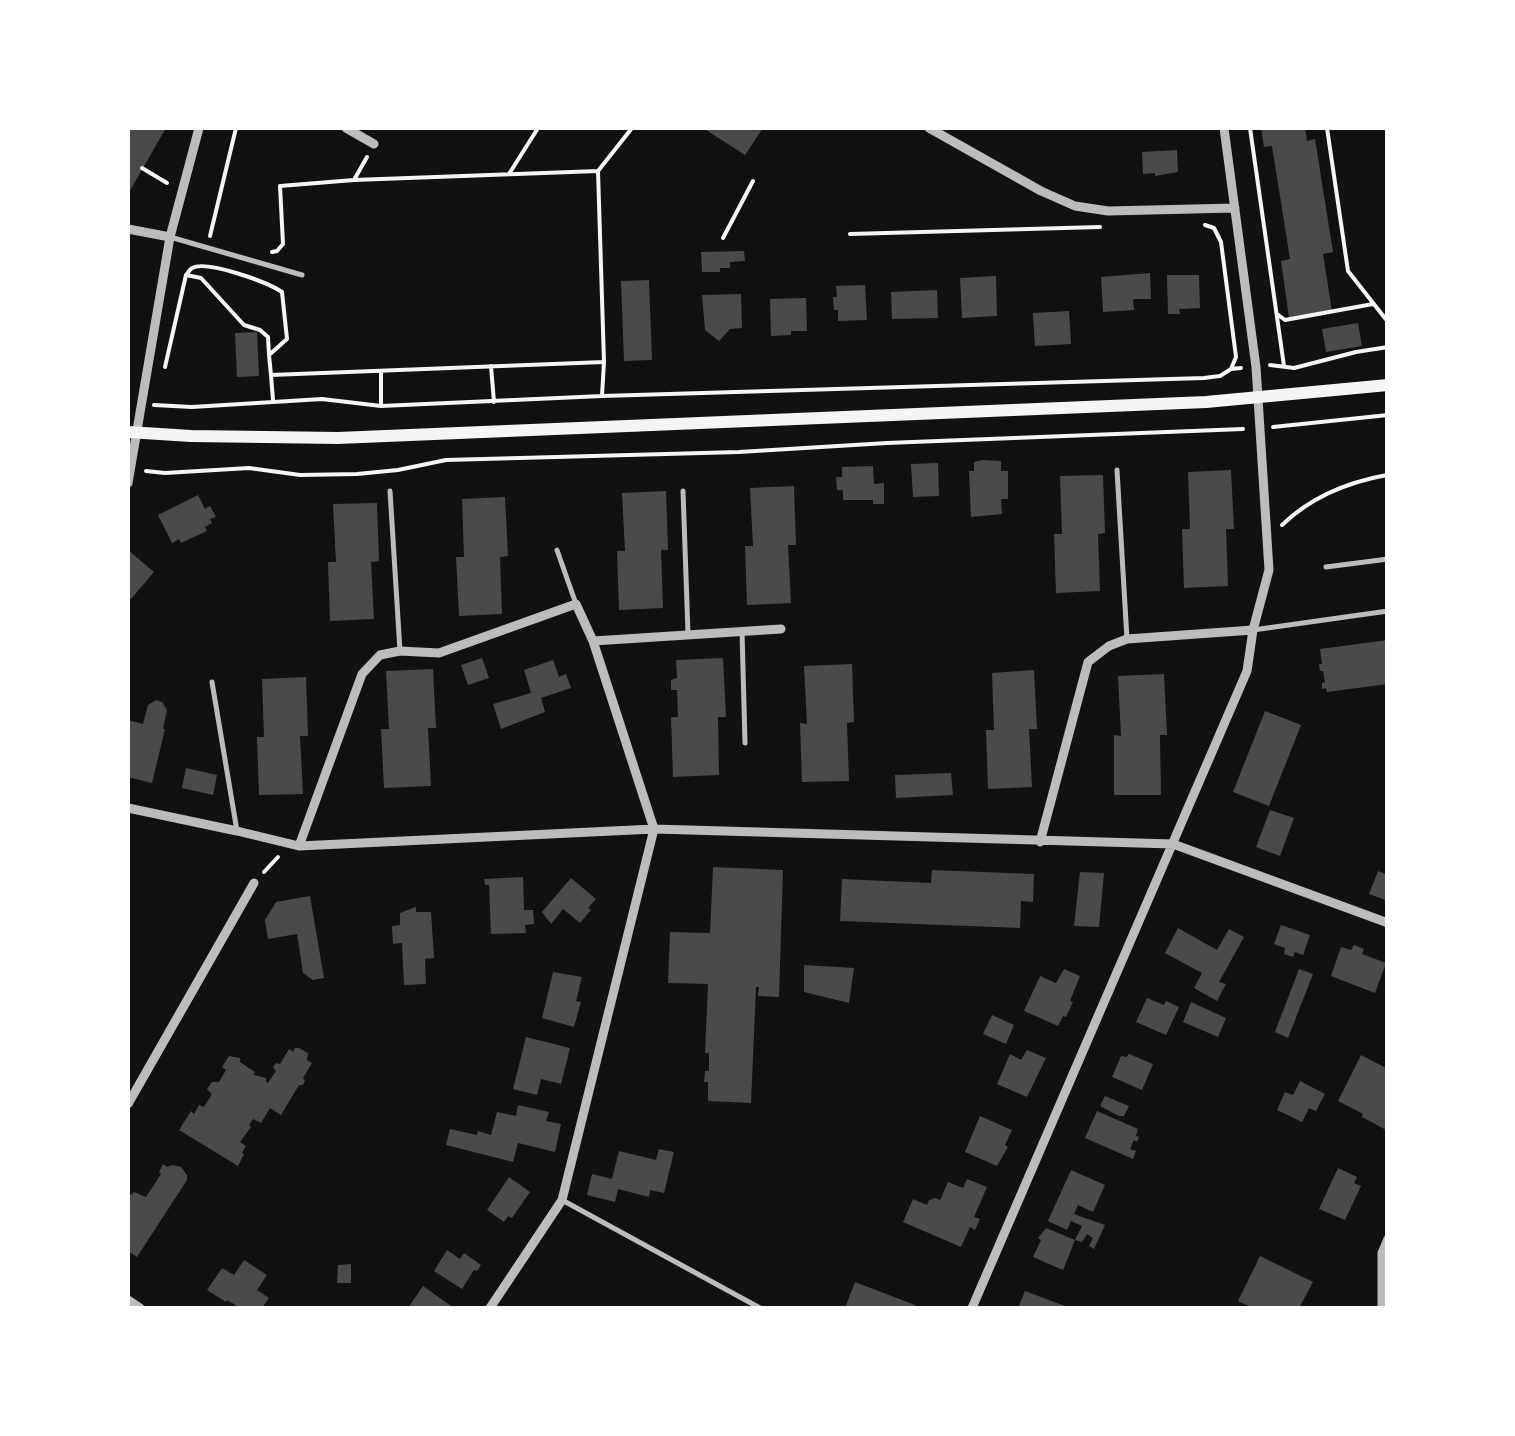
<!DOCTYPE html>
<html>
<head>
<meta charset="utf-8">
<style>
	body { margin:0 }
	#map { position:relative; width:1515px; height:1436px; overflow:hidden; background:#111; font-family:"PT Sans",sans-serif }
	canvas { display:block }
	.frame { position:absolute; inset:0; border:130px solid #fff; pointer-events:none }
</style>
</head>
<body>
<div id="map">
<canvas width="1515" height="1436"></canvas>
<div class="frame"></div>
</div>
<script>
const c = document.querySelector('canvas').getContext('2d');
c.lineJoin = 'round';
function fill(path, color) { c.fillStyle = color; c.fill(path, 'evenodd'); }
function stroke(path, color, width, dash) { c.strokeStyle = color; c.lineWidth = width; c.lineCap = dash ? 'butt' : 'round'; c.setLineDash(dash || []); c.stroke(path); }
fill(new Path2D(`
	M128,128H166L128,194Z
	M703,128H763L745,155Z
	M1261,128H1305L1307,141L1315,139L1333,252L1323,254L1332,311L1289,318L1281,261L1290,259L1272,146L1264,147Z
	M1177,150L1178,172L1155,176V173L1143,174L1142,152Z
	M744,251L745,261L730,262V268H720V272H702L701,252Z
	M1150,273L1151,299H1133L1134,310L1103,312L1101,277Z
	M1167,275H1199L1200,308L1179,309L1180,314H1168Z
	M996,276L997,316L962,318L960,278Z
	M649,280L652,360L624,361L621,281Z
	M865,285L867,320L838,321V310H834L833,297H837L836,286Z
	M937,290L938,318L892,319L891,292Z
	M741,294L742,328L730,329L719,341L705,330L702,295Z
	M806,298L807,331H791V335L771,336L770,299Z
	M1069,311L1071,344L1035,346L1033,313Z
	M1358,323L1362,346L1326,352L1322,329Z
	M257,332L259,376L237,377L235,333Z
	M982,460L1001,461V471H1008V499H1001L1002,514L971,517L969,471H974V462Z
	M938,463L939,496L913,497L911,464Z
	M873,466L874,484L884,483V504H873V500H843V490H837L836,477H842V467Z
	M1231,470L1234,529H1226L1228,586L1184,588L1182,529H1190L1188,472Z
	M1103,475L1105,533L1098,534L1100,591L1056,593L1054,534H1062L1060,476Z
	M794,486L796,545H788L791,603L747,605L745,546H753L750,488Z
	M666,491L668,550H661L663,608L619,610L617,551H625L622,493Z
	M198,495L205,509L210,506L216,517L210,519L212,523L205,527L207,531L181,543L179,539L172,543L158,515Z
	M505,497L508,556L500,557L502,614L459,616L456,557H464L462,499Z
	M377,503L379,561L371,562L374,619L330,621L328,562H336L333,504Z
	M128,550L154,572L131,599L128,597Z
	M1388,640V684L1327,692L1326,688L1322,689V683L1325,682L1323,671H1320L1319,664H1322L1320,649Z
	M482,658L489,678L468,685L461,665Z
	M723,658L726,717H718L719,775L673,777L671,717H678L677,690H671V680L677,678L676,660Z
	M553,660L559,677L566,674L571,688L541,698L545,712L501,729L493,704L531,693L524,670Z
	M852,664L854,722L847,723L849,781L802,782L800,723L807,724L804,666Z
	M433,669L436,728H428L431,786L384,788L381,729H389L386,671Z
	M1034,670L1037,729H1029L1032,787L988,789L986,730H994L992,673Z
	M1164,674L1167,735H1160L1161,795H1114V735L1121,736L1118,676Z
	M306,677L308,736H300L303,794L259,795L257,737H264L262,679Z
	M156,700L162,702L167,710L163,729H165L152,783L128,777V720L143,724L148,705Z
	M1265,711L1301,725L1269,806L1233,792Z
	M186,768L217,775L213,795L182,788Z
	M951,773L953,795L896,798L895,775Z
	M1270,810L1294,818L1280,856L1256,847Z
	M713,867L783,870L779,997L758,996L759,987H756L751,1103L708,1101V1082H704L705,1071H709V1053H705L708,984L668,983L670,932L710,933Z
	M932,870L1034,874L1033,902L1021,901L1020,928L840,921L842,879L931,883Z
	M1378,871L1388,875V901L1369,894Z
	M1080,872L1104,873L1099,927L1074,926Z
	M523,877L524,910H533L534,924L525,925L526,933L491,934L489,885H485L484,879Z
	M571,878L596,899L588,908L591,910L580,923L563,909L551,924L542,912Z
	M310,896L324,978L313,980L303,973L297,934L268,939L265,920L276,902Z
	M416,907V912H431L434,958L425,959L426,984L404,985L402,943L393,944L392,926L400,925V913Z
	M1281,925L1310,935L1303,955L1295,952L1293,957L1284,954L1285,948L1274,944Z
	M1178,928L1217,950L1229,929L1244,937L1219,982L1226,984L1217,1001L1194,988L1202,973L1165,953Z
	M1354,945L1364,949L1362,954L1386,963L1375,993L1331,976L1341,947L1351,950Z
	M804,965L854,968L849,1003L804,992Z
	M1064,969L1080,976L1070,1001L1073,1002L1066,1017L1063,1016L1058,1026L1024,1011L1040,976L1056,983Z
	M1299,969L1313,974L1288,1038L1275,1032Z
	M553,972L582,977L576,1001L581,1002L574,1027L542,1018Z
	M1147,998L1164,1005L1166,1001L1179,1007L1166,1035L1136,1022Z
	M1191,1002L1226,1018L1218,1037L1183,1022Z
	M992,1015L1014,1025L1006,1044L983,1034Z
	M526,1037L570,1048L561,1084L541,1079L537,1095L513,1089Z
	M295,1048H299L308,1053L307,1060L312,1063L303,1078L305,1081L303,1085H299L281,1115L270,1108L261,1123L253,1119L249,1125L251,1127L240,1142L246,1146L242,1153L244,1154L238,1166L179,1130L191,1111L194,1114L199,1105L204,1107L212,1094L207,1089L212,1082H219L226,1070L222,1067L229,1056L240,1058V1062L255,1072L254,1075L266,1078V1082L268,1083L276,1071L273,1067L276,1063L280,1064L289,1049L293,1052Z
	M1027,1050L1046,1058L1027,1097L997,1084L1010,1054L1021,1060Z
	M1129,1054L1153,1064L1142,1090L1112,1077L1121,1056L1126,1057Z
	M1361,1055L1388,1069V1131L1362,1117L1363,1114L1338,1101Z
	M1300,1081L1325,1094L1316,1111L1309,1108L1302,1122L1277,1110L1285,1092L1293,1095Z
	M1105,1096L1129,1106L1124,1116H1119L1100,1106Z
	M518,1105L549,1112L546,1121L561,1124L555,1152L518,1143L513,1162L446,1145L450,1129L477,1135L478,1131L491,1135L497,1112L516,1116Z
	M1097,1111L1138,1129L1136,1136L1139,1137L1137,1142L1134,1140L1130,1149L1136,1151L1133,1159L1085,1138Z
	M980,1116L1012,1130L1005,1145L1008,1147L997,1166L965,1152Z
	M659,1149L674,1152L664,1193L650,1190L649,1197L618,1189L615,1202L587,1195L592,1174L612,1179L619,1151L656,1160Z
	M163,1164L167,1167L172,1165L181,1167L187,1175V1180L137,1257L128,1251V1197L134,1192L146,1197L161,1174L159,1172Z
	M1338,1168L1357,1177L1354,1183L1361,1186L1345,1220L1319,1209Z
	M1071,1170L1105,1185L1093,1212L1078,1205L1074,1214L1105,1225L1094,1249L1089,1246L1093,1238L1087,1234L1082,1242L1075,1240L1082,1226L1071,1221L1067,1230L1048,1221Z
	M509,1177L530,1192L512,1218L508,1216L504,1222L487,1210Z
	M967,1179L987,1187L974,1217L980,1219L975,1230L970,1227L961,1247L903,1222L913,1199L927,1205L929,1200L936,1198L940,1200L948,1182L963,1188Z
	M1046,1228L1075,1240L1063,1270L1033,1257L1041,1240L1038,1238Z
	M447,1250L460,1259L464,1253L481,1265L477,1271L474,1270L462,1289L434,1271Z
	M1260,1256L1313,1282L1299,1308H1253L1238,1301Z
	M244,1260L267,1275L257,1290L269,1298L262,1308H236L237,1306L227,1300L226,1302L207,1290L222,1268L234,1275Z
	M351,1264V1283H337L338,1265Z
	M855,1282L915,1305L914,1308H845Z
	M423,1286L454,1308H408Z
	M1025,1291L1070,1308H1018Z`), '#4a4a4a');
stroke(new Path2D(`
	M1250,128L1284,366
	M1327,128L1348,271L1388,322
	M142,168L167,183
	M509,174L538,128
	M354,180L367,157
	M1205,225L1214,228L1221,242L1236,357L1231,369
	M850,234L1100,227
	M210,236L236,128
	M723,238L753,181
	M272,252L277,251L283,244L280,186L354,180L598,171
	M186,275L201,278L244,325L260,330L268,337L269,355
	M1277,314L1285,320L1373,304
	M1270,365L1294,368L1356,352L1388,347
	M491,366L494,402
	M165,367L186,275C188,273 189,270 192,268C207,260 267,282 282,292L287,339L269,355L271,375L604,362
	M381,371V406
	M271,375L273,400
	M602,396L604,362L598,171L632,128
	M154,405L192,407L322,399L381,406L602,396L1204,378L1220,376L1231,369L1241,368
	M1273,427L1388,415
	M146,471L165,473L249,468L300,475L357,474L398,470L446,460L739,452L887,443L1243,429
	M1282,525C1311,497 1348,482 1387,475
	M264,872L278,857`), '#f5f5f5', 4);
stroke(new Path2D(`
	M170,237L302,275
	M1117,470L1127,639
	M390,491L400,651
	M683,491L688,633
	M557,550L576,604
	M1326,567L1388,559
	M1253,630L1388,611
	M742,631L745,743
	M212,682L237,831
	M562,1200L760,1308`), '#bcbcbc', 5);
stroke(new Path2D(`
	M346,128L374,144
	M929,128L1041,191L1075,206L1108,211L1235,208
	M128,229L170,237
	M128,483L170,237L199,128
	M593,641L781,629
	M128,808L237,831L299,846L654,829L1173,844L1388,923
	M1040,842L1088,662L1109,646L1127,639L1253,630
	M299,846L362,674L380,655L400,651L439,653L576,604L593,641L654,829L562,1200L490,1308
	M128,1104L254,883
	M128,1300L140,1308
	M972,1308L1247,671L1253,630L1269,570L1256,367L1224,128
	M1382,1308V1253L1388,1239`), '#bcbcbc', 9);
stroke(new Path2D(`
	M128,432L191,436L338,438L1206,402L1388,385`), '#f5f5f5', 12);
</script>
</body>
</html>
